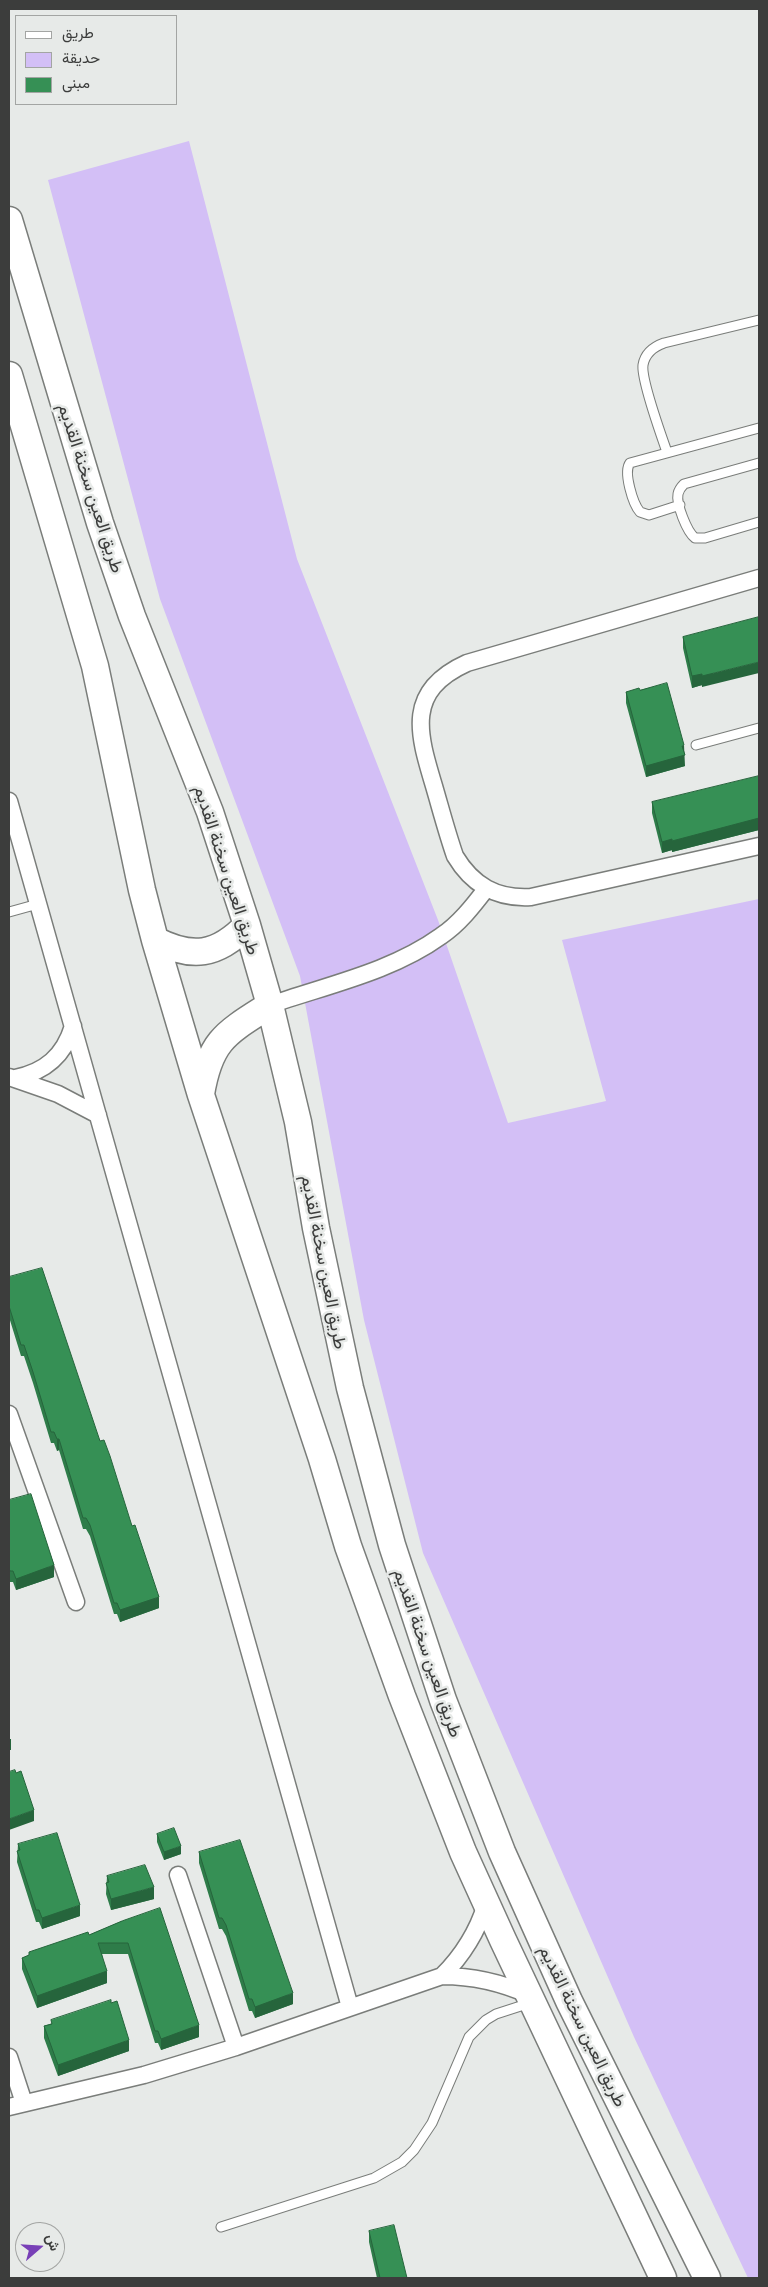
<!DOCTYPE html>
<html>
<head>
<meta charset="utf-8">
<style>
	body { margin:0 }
	#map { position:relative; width:768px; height:2287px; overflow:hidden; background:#e7eae8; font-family:Ubuntu,Vazirmatn,sans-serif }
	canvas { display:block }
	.frame { position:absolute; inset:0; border:10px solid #3c3d3c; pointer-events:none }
	.legend { position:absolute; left:15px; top:15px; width:162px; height:90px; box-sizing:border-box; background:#e7eae8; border:1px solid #a3a5a3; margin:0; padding:6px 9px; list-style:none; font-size:15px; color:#3c3d3c }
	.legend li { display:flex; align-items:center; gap:10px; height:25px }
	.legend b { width:25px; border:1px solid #a3a5a3 }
	.north { position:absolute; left:15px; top:2222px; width:50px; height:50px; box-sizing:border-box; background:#e7eae8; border:1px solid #a3a5a3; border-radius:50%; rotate:71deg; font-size:14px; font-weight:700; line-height:20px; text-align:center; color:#3c3d3c }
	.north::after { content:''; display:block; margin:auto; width:18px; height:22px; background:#7840b7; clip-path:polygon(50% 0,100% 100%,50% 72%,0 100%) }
</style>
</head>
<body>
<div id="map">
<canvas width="768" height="2287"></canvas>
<div class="frame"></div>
<ul class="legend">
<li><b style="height:6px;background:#fff"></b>طريق</li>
<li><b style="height:14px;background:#d3bff6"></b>حديقة</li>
<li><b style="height:14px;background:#369055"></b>مبنى</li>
</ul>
<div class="north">ش</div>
</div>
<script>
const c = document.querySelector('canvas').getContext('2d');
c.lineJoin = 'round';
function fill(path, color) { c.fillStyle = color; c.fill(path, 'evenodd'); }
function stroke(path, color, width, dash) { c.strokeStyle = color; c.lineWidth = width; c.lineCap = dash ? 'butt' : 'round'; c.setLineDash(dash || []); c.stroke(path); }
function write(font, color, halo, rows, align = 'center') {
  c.font = font + ' Ubuntu,Vazirmatn,sans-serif'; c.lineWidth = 5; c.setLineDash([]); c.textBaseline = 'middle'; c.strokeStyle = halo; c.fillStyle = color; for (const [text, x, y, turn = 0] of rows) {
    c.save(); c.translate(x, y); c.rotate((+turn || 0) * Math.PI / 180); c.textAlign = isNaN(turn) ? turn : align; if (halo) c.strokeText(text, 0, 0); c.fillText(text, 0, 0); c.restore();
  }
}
fill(new Path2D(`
	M189,141L297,559L438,920L508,1123L606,1101L562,940L759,899V2278H748L634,2037L423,1553L364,1320L300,976L160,599L48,180Z`), '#d3bff6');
const service = new Path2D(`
	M667,452C661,435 641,379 643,365C645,353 653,347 664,343L759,320
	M759,463L684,484C681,487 679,489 678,494C676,504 687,532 695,538H705L759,522
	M680,505L649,515L640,512C633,504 623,472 630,463L759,428
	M696,745L759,728
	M9,912L38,904
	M221,2227L374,2178L402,2162L414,2150L432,2123L469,2037L486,2020L496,2014L530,2003`);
const minor = new Path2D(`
	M759,578L467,663C405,691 418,733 434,786C441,810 447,833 455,856C473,886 497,899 531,897L759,846
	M9,801L350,2007
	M270,1005C327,985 391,972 441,936C459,924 473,906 486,889
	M9,1077L58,1094L98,1115
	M15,1078C45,1072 64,1056 73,1026
	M9,1414L76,1602
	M178,1875L236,2047
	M442,1976C463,1955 477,1933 486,1904
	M9,2057L24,2103
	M9,2107L144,2075L236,2047L442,1976C473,1976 500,1982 529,1995`);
const primary = new Path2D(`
	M9,220L100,523L132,616L210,812L247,925L270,1005L298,1122L316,1228L350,1388L392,1545L443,1700L502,1852L569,2001L707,2278
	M9,375L95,666L142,890L155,940L201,1095L322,1459L348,1546L402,1696L463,1852L503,1940L663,2278
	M155,940C192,959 217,956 247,925
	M201,1094C210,1040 226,1033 270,1005`);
stroke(service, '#7a7d7a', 11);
stroke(minor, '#7a7d7a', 19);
stroke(primary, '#7a7d7a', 29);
stroke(service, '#fff', 9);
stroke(minor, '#fff', 16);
stroke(primary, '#fff', 26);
fill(new Path2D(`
	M759,617L702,687V685L692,688L683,648V637Z
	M640,690L685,766L646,777L626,703V692Z
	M759,776V830L672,852V850L662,853L652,813V802Z
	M9,1277L100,1441L159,1608L120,1622L117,1614H114L90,1536L86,1529H83L59,1450L57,1451L54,1443H51L33,1383L24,1356H21L9,1317Z
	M9,1500L54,1577L16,1590L13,1582H10L9,1579Z
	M157,1834L181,1854L164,1860L157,1842Z
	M18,1844L80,1916L42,1929L39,1922H36L17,1862Z
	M199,1852L293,2004L255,2018L252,2011H249L226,1936L222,1929H219L199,1863Z
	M107,1876L154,1899L111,1910L106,1894Z
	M122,1921L199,2037L161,2050L158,2043H155L128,1954H102L107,1983L37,2008L22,1969V1958L89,1935Z
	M111,2003L129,2051L58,2076L44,2038V2026Z
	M369,2231L407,2278H377L369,2242Z`), '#2e7c49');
fill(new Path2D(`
	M759,662V673L702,687V676Z
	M702,674V685L692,688V676Z
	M684,745L685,766L646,777V766Z
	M759,818V830L672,852V841Z
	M672,839V850L662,853V842Z
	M57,1439H59V1450L57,1451Z
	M54,1565V1577L16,1590V1579Z
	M159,1597V1608L120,1622V1610Z
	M9,1739H11V1750H9Z
	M34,1810V1821L9,1830V1819Z
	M181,1846V1854L164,1860V1852Z
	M154,1887V1899L111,1910V1899Z
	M80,1905V1916L42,1929V1918Z
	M107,1971V1983L37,2008V1996Z
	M293,1993V2004L255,2018V2007Z
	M199,2025V2037L161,2050V2039Z
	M129,2040V2051L58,2076V2065Z`), '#26653c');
const building = new Path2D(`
	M759,617V662L702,676V674L692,676L683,637Z
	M667,683L684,745L682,746L685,755L646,766L626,692L639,688L640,690Z
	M759,776V818L672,841V839L662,842L652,802Z
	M42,1268L100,1441L104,1440L110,1456L132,1526L135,1525L159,1597L120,1610L117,1603H114L90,1525L86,1518H83L59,1439H57L54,1432H51L33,1372L24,1345H21L9,1306V1277Z
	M31,1494L54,1565L16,1579L13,1571H10L9,1568V1500Z
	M15,1770L16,1773L21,1771L34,1810L9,1819V1772Z
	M174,1828L181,1846L164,1852L157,1834Z
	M57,1833L80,1905L42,1918L39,1910H36L17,1851L20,1850L18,1844Z
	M240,1840L293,1993L255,2007L252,1999H249L226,1925L222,1918H219L199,1852Z
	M145,1865L154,1887L111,1899L106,1883L109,1882L107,1876Z
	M160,1908L199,2025L161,2039L158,2031H155L128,1943H98L107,1971L37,1996L22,1958L29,1955V1952L88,1932L89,1935L122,1921Z
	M111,2000V2003L117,2001L129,2040L58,2065L44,2026L52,2024L51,2020Z
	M394,2225L407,2278H380L369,2231Z`);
fill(building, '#369055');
stroke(building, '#26653c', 1);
write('18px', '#3c3d3c', '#e7eae8', [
	["طريق العين سخنة القديم",91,488,72],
	["طريق العين سخنة القديم",227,870,72],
	["طريق العين سخنة القديم",324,1262,79],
	["طريق العين سخنة القديم",428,1653,71],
	["طريق العين سخنة القديم",583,2026,64]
]);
</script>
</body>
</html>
